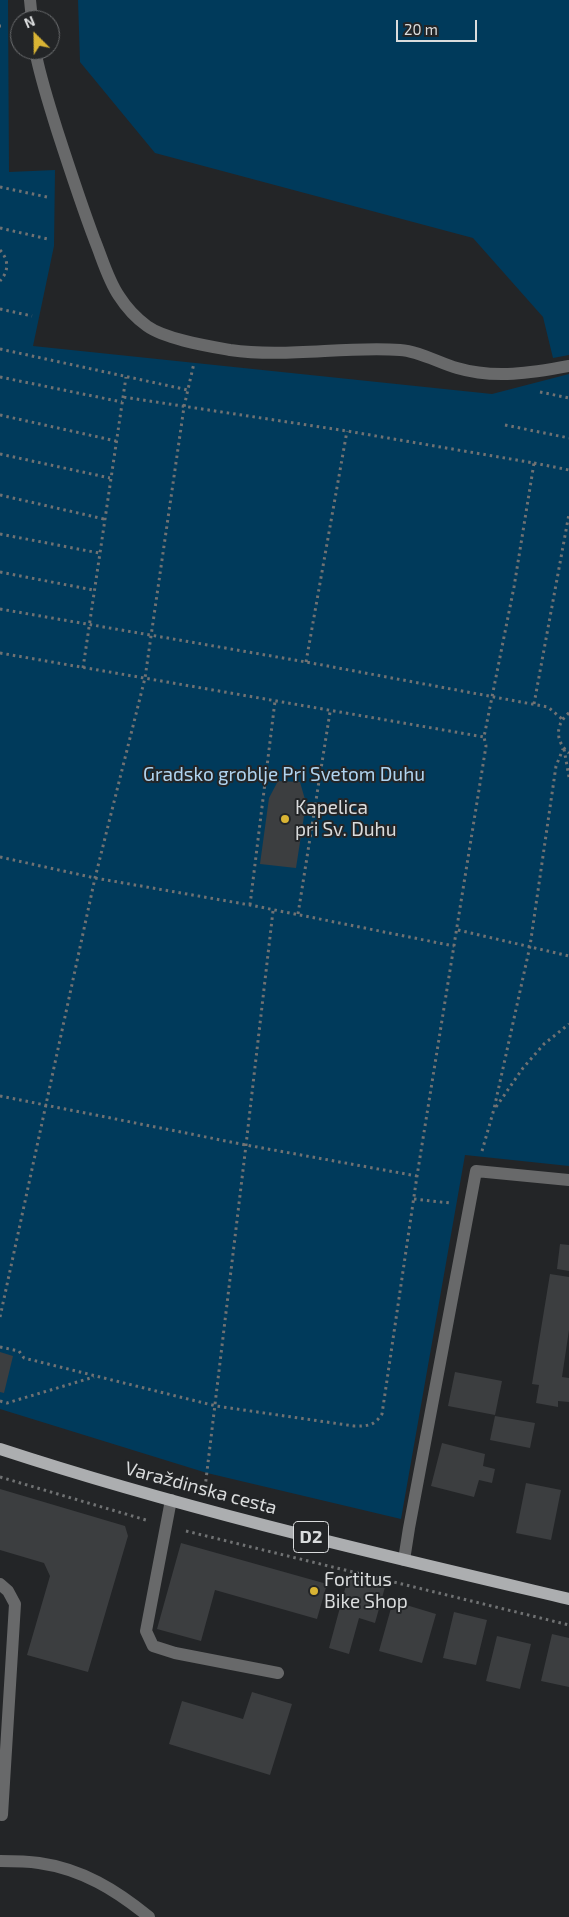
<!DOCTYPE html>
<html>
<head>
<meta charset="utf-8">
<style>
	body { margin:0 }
	#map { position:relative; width:569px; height:1917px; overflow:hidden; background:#232527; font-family:"Exo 2",sans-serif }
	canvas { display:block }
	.north { position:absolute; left:10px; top:10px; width:50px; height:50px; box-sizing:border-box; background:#232527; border:1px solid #6c6e70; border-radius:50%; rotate:337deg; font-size:14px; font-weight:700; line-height:20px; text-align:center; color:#dadcdd }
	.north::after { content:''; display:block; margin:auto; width:18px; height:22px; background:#d9b434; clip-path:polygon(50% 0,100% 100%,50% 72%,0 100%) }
	.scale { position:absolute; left:396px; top:20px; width:81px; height:22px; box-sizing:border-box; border:2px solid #dadcdd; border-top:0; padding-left:6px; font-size:15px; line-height:18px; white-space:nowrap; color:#dadcdd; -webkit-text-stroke:4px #232527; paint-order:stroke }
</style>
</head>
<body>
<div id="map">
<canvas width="569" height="1917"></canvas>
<div class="north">N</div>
<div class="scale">20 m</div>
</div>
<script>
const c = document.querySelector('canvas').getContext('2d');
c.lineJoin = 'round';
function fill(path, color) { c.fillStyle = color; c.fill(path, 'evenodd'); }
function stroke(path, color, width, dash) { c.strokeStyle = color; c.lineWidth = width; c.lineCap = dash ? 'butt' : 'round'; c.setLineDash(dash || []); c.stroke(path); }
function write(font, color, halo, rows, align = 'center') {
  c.font = font + ' "Exo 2",sans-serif'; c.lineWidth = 4; c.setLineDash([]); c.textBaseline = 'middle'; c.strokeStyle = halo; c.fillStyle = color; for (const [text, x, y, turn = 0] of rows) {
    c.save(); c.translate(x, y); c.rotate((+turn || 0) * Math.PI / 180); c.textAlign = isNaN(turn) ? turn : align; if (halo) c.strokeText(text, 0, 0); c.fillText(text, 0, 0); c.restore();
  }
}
fill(new Path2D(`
	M0,0H8L9,172L55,170L54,246L33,346L492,394L569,374V1166L465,1155L401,1519L207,1473L0,1409Z
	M78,0H569V355L553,358L543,317L473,238L155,153L80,62Z`), '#003a5b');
fill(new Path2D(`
	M278,781L300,782L306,803L296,868L260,864L269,798Z
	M560,1244L569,1245V1271L557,1269Z
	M550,1274L569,1277V1330L562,1377L569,1378V1402L558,1401V1407L536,1403L539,1385L532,1384Z
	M0,1352L13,1356L4,1393L0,1392Z
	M455,1372L502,1381L495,1415L448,1406Z
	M495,1416L535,1423L530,1448L490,1440Z
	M442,1443L485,1454L483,1466L495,1469L492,1483L479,1480L474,1497L431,1486Z
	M526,1483L561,1490L551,1540L516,1533Z
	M0,1489L125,1526L128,1536L88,1672L27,1655L50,1576L44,1563L0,1550Z
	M181,1543L327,1584L317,1619L215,1590L201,1641L157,1629Z
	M348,1578L385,1587L375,1623L359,1618L349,1654L329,1648Z
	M393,1601L436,1614L422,1663L379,1651Z
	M454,1612L487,1620L476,1665L443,1658Z
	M552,1634L569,1638V1687L541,1681Z
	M497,1636L531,1644L520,1689L486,1681Z
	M252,1692L292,1704L270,1775L169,1744L182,1701L243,1719Z`), '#3c3e40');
stroke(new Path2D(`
	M0,26H1
	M0,187L47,197
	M0,228L48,239
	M0,250C9,260 9,271 0,281
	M0,309L32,316
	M0,349L188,390
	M0,377L122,402
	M540,392L569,398
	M0,415L116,441
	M505,425L569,438
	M0,454L110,478
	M534,463L569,470
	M0,495L104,519
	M0,534L99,553
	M0,572L93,590
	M0,609L306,662L548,707L562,719
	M0,653L484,737
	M306,662L347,431
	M83,668L126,377
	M534,704L569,514
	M569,713C555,724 555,742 569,753
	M564,749L569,777
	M0,857L95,878L250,905L454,946
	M250,905L275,701
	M298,914L330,712
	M458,930L569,956
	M0,1096L246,1145L417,1176
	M496,1107L523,1068L544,1044L569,1024
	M482,1151L494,1109L530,946L556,766L563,749
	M414,1199L450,1203
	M0,1317L95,878L145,678L184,407L194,363
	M0,1347L19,1351L24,1358L216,1406L354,1426C368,1426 374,1426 382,1414L417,1176L486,746L484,737L514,587L534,463L347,431L123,397
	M0,1401L7,1403L94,1377
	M0,1477L146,1520
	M205,1488L246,1145L273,911
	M186,1531L569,1625`), '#707273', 3, [2.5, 4]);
stroke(new Path2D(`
	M30,0L32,20
	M35,50C40,77 49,104 57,130C69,167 81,204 95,241C102,258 108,280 119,296C126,307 136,318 147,326C165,339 208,346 230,350C286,358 344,346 400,350C419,351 439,363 457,368C494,379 532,373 569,366
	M171,1500L146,1631L153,1646L175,1653L278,1673
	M404,1560L409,1528L476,1171L569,1180
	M0,1584L8,1591L15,1604L2,1815
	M0,1861C13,1861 26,1861 39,1863C82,1869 116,1890 149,1917`), '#68696a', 12);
stroke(new Path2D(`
	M0,1449C186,1510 378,1554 569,1599`), '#acaeb0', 12);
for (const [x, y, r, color] of [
	[285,819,5,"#d9b434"],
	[314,1591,5,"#d9b434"]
]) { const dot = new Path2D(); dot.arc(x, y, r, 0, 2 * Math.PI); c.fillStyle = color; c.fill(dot); stroke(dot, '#232527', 2); }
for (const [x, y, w] of [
	[311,1537,35]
]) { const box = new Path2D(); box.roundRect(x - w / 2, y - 15.5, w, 31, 4); c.fillStyle = '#232527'; c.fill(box); stroke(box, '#dadcdd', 1); }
write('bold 18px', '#dadcdd', null, [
	["D2",311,1537]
]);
write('19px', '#b0d4f0', '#232527', [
	["Gradsko groblje Pri Svetom Duhu",284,775]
]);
write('19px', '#dadcdd', '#232527', [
	["Kapelica",295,808],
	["pri Sv. Duhu",295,830],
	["Fortitus",324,1580],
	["Bike Shop",324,1602]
], 'left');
write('19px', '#dadcdd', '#232527', [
	["Varaždinska cesta",201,1488,15]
]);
</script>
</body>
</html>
